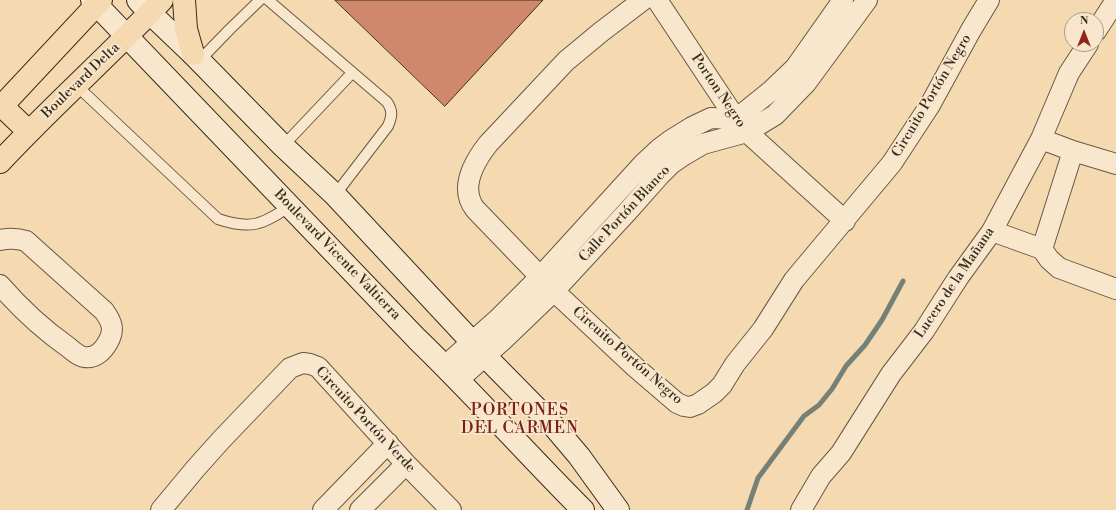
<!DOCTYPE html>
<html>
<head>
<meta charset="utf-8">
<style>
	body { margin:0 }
	#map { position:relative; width:1116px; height:510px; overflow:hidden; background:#f5dab1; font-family:"Libre Bodoni",serif }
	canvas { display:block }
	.north { position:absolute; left:1064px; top:12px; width:40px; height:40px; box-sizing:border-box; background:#f8e7cc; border:1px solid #ab9c86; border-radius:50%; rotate:0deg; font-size:11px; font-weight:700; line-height:16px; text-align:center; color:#382c1e }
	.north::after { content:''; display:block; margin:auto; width:14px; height:18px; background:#8f2418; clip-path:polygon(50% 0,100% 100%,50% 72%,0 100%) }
</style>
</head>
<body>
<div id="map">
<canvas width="1116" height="510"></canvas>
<div class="north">N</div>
</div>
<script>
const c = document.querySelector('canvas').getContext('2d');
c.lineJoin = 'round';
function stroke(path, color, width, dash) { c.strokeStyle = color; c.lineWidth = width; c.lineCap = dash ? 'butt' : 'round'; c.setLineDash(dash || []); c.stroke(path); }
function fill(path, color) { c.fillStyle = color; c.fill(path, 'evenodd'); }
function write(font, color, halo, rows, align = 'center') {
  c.font = font + ' "Libre Bodoni",serif'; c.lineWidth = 3.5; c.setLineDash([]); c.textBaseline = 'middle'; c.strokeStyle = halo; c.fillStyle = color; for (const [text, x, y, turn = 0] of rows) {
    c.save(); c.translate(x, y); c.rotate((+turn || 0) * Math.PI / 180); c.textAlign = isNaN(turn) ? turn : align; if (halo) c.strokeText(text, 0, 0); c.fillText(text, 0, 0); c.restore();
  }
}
stroke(new Path2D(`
	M747,510L758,478L804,416L819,405L832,389L846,366L865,345L882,320L903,281`), '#758177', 5);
const building = new Path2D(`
	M335,0H543L445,106Z`);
fill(building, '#d0886a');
stroke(building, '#382c1e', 1);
const lane = new Path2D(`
	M268,0L387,102C393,111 392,116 388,126L335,195
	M200,60L230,29L260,0
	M76,85L218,219C251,230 262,225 290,206
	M283,146L352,73`);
const street = new Path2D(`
	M643,0L601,32L566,61L488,144C474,162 459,188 475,209L554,291L635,367L677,403L684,406L690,407L698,404L714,393L722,385L735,364L763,329L794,280L892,163L930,105L971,30L989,0
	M657,0L736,119L747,132L845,221
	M1096,31L1116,0
	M1041,139L1073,151L1116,164
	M1073,151L1042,249L1049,259L1059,268L1116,289
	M992,231L1042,249
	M0,240C9,238 17,238 26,241L104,311C112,322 115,330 108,342C103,351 95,359 84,357C78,356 73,351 68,347C44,330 19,307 0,285
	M445,366L498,319L540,277L644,163L659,149L671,140L692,127L711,118L736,119L772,90L795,68L843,0
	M458,380L503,340L554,291L628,211L659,176L671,164L684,155L703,144L747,132L775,115L806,83L867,0
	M161,510L196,468L222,439L290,368L303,363L310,364L318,367L406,464L451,510
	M323,510L388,443
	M360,510L406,464
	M801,510L821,476L841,453L891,374L924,331L958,278L992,231L1041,139L1069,73L1088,44`);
const secondary = new Path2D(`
	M92,0L417,339C474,394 527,454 583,510
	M138,0L150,13L193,54L283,146L335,195L485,356L551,423L579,456L618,510`);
const primary = new Path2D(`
	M184,0L186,29L193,54
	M2,106L28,131
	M0,108L101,0
	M0,162C52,106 109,56 162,0`);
stroke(lane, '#675843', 12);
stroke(street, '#675843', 22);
stroke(secondary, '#382c1e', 24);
stroke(primary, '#382c1e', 24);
stroke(lane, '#f8e7cc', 10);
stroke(street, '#f8e7cc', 20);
stroke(secondary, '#f8e7cc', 22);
stroke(primary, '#f5dab1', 22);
write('14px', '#382c1e', '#f8e7cc', [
	["Boulevard Delta",81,81,-44],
	["Porton Negro",718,91,56],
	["Circuito Portón Negro",932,96,-59],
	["Calle Portón Blanco",625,214,-47],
	["Boulevard Vicente Valtierra",337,255,46],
	["Lucero de la Mañana",955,283,-56],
	["Circuito Portón Negro",627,356,41],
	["Circuito Portón Verde",365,420,47]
]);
c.letterSpacing = '1px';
write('16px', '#7a1f14', '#f8e7cc', [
	["PORTONES",520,411],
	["DEL CARMEN",520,429]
]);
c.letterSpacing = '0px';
</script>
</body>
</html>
